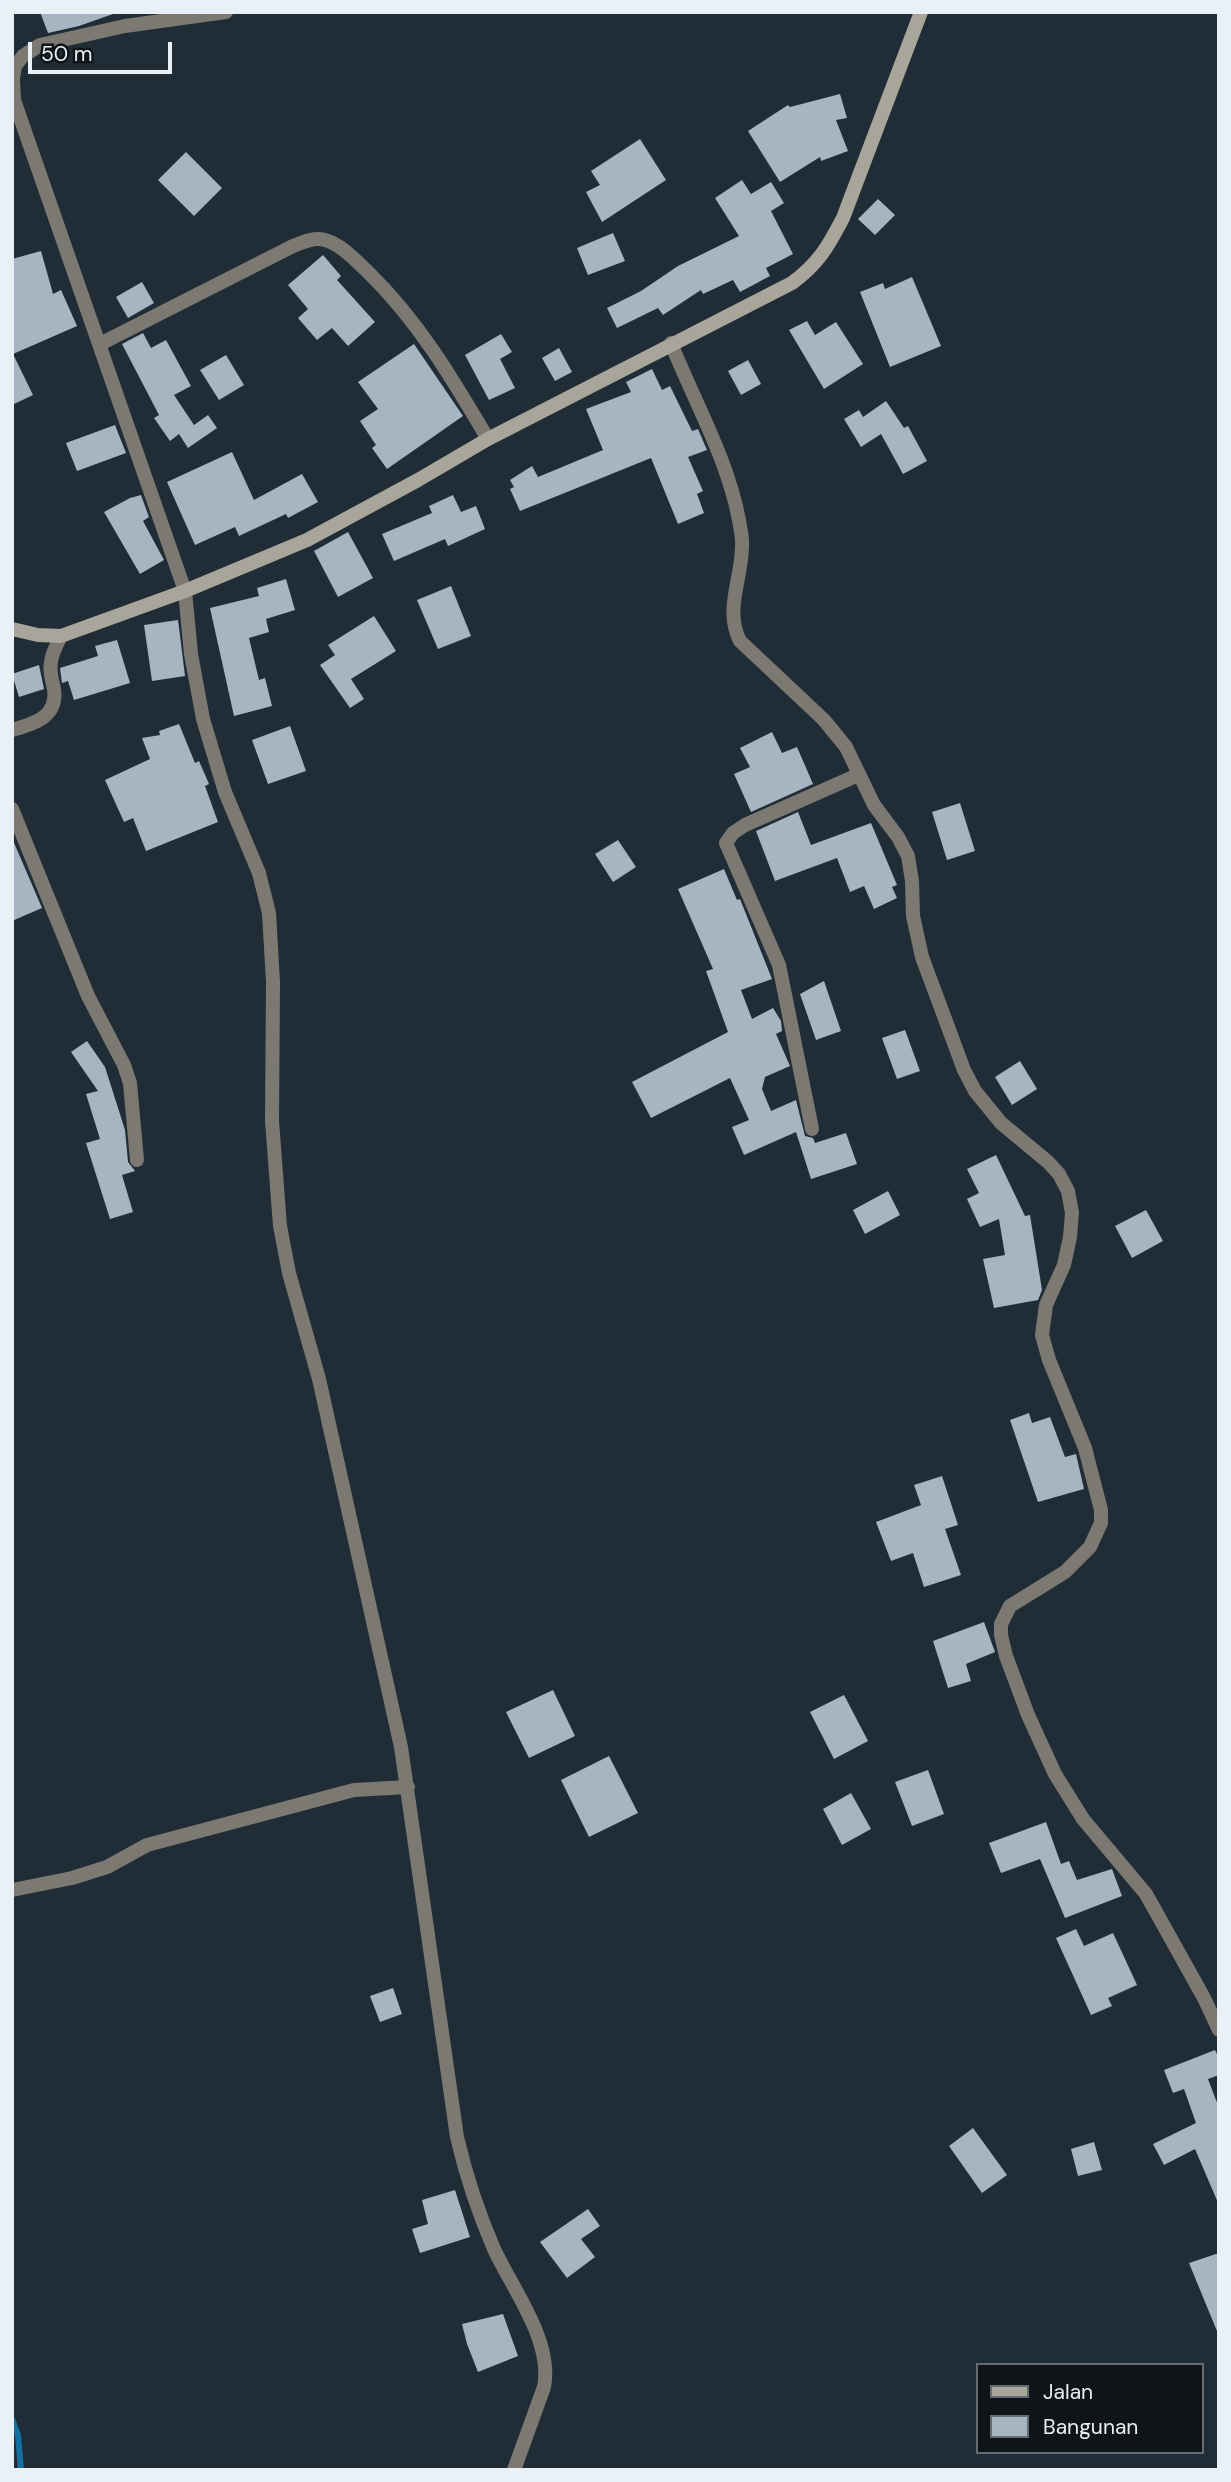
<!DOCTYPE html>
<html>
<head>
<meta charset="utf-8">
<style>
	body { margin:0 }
	#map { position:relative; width:1231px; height:2482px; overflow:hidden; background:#202d36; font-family:"DM Sans",sans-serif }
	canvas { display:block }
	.frame { position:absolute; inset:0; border:14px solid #e9f1f7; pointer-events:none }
	.legend { position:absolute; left:976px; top:2363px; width:228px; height:91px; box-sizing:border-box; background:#0f1418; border:2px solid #666c71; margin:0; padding:9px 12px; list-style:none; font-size:21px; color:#e9f1f7 }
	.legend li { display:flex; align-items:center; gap:14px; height:35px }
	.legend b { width:35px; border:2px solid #666c71 }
	.scale { position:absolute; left:28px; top:42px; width:144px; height:32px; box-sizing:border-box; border:4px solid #e9f1f7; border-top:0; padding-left:9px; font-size:21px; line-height:24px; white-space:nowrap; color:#e9f1f7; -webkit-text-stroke:5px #0f1418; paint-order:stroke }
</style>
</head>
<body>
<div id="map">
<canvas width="1231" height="2482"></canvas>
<div class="frame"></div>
<ul class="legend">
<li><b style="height:9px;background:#a8a69a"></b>Jalan</li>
<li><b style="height:19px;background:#a6b5c1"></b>Bangunan</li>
</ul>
<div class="scale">50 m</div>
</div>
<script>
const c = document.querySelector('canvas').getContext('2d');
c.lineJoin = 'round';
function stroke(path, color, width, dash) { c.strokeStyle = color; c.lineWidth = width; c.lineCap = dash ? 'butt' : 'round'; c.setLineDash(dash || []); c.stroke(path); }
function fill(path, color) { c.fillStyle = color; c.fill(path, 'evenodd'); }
stroke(new Path2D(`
	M12,2419L18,2435L21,2470`), '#1270a3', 6);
fill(new Path2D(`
	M40,12H113V14L79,26L48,33Z
	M840,94L847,118L836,120L848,151L821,161L820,157L780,182L748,131L788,105L790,107Z
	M640,139L666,180L602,222L586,192L600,185L591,171Z
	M186,152L222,188L194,216L158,180Z
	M742,180L751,194L771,182L784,203L771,211L793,254L766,268L770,276L740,292L733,280L703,294L701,290L663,315L658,308L617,328L607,308L641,291L678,266L739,236L715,198Z
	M878,199L895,215L875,235L858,219Z
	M613,233L625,261L588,275L577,248Z
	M41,251L53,294L61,290L77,326L13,354L33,395L12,405V259Z
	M323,255L341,276L337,280L375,322L348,346L332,328L317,340L298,318L308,309L288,285Z
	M912,277L941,346L890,367L860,292L883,283L885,289Z
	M142,282L154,303L128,318L116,297Z
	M807,321L815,335L836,322L863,364L824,389L789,330Z
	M143,333L151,348L166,340L191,386L174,395L194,425L208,415L217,428L188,448L179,434L170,441L154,418L159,415L122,344Z
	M501,334L512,352L500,359L515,388L489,400L465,355Z
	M414,344L463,416L387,469L372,448L376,445L360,421L378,409L358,382Z
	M559,348L572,372L555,381L542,358Z
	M226,355L244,385L219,400L200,370Z
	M748,360L761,384L741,395L728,371Z
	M652,369L662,390L670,386L692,431L698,429L707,450L688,457L703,491L697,494L704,513L678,524L651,458L520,511L510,489L514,487L510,480L532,466L538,477L603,450L586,409L631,392L626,382Z
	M886,401L904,428L908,426L927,461L903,474L881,434L861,447L844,419L859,410L863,417Z
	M115,425L126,453L77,471L66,443Z
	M232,452L254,500L302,474L318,502L288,518L286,514L239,536L235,527L195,545L167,482Z
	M141,495L149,517L143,521L164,560L140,574L104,512L130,498Z
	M453,495L461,512L476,506L485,529L448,546L445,539L394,561L382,534L432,513L429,506Z
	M348,532L373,578L338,597L314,551Z
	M286,579L295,610L266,619L269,632L249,638L259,680L265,678L272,706L234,716L210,608L259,596L257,588Z
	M451,586L471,636L438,649L417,600Z
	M374,616L396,651L351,679L364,699L350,708L320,665L335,655L328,645Z
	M178,620L185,676L152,681L144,625Z
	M117,640L130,683L74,700L68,681L62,683L60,668L98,656L95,646Z
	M39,665L44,689L19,697L12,674Z
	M179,724L195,763L199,761L209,784L205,786L218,822L146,851L133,818L124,822L105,780L150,759L142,738L160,735L159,731Z
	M290,726L306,771L268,784L252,740Z
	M772,732L782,753L797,747L813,784L751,812L734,774L750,767L740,748Z
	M960,803L975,851L947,860L932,812Z
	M798,812L811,845L871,823L897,885L892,887L897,898L874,909L864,886L850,892L837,858L775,881L756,831Z
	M12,838L42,908L12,921Z
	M618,840L636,867L613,882L595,854Z
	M724,869L737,900L740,899L772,979L741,990L752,1019L773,1008L781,1021L782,1031L776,1034L790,1066L765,1077L762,1089L771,1111L796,1100L805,1136L813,1138L815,1143L846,1133L857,1164L811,1179L796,1132L744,1155L732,1127L749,1120L730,1078L651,1118L632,1082L728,1032L706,971L713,969L678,889Z
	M824,981L841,1031L816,1040L800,994Z
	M905,1030L920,1071L897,1079L882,1038Z
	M87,1041L105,1067L125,1130L128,1162L135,1171L122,1175L133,1212L110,1219L86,1143L100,1139L86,1094L98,1091L71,1052Z
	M1020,1061L1037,1089L1012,1105L995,1077Z
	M996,1155L1025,1216L1030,1215L1042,1290L1038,1300L994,1308L983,1259L1005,1255L999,1219L980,1227L967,1199L979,1193L967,1169Z
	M888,1191L900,1215L865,1234L853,1210Z
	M1146,1210L1163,1241L1132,1258L1115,1226Z
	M1029,1413L1032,1423L1050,1417L1065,1457L1076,1454L1084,1489L1038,1502L1010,1420Z
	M942,1476L958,1525L945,1529L961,1575L924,1587L913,1553L891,1561L876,1522L921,1505L914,1485Z
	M984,1622L995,1652L966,1664L971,1681L948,1688L933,1641Z
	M553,1690L575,1736L529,1758L506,1712Z
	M844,1695L868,1741L834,1759L810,1712Z
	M609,1756L638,1813L589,1837L561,1780Z
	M928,1770L944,1814L912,1826L895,1782Z
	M851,1793L871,1829L842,1845L823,1809Z
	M1046,1822L1061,1864L1069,1861L1077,1880L1112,1869L1122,1896L1065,1918L1040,1859L1001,1873L989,1843Z
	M1076,1929L1084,1946L1113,1933L1137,1985L1108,1998L1112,2006L1091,2015L1056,1938Z
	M393,1988L402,2014L380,2022L370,1996Z
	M1215,2050L1219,2058V2075L1208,2079L1219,2108V2205L1195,2149L1164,2165L1153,2144L1196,2123L1184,2089L1173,2093L1164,2070Z
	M973,2128L1007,2175L982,2193L949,2146Z
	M1094,2142L1102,2170L1078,2176L1071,2149Z
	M455,2190L470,2237L420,2253L412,2229L428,2224L422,2200Z
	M588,2209L600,2226L581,2239L595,2257L567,2278L540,2242Z
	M1219,2253V2336L1189,2263Z
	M503,2314L518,2356L478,2372L467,2344L462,2324Z`), '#a6b5c1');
stroke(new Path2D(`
	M226,12L125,26L40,45L23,56L15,66L13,79L14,100L185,591L191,654L203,719L225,792L259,873L269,913L273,982L272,1121L280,1226L289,1273L319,1379L401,1747L457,2137C466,2176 478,2212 494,2249C513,2290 553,2341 544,2387L514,2470
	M671,343C694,401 727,457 739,520C740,528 743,538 742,546C742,579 724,610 740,641L824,720L846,747L874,805L898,837L908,856L912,881L913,916L922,957L964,1070L975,1091L1001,1123L1048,1162L1059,1174L1068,1191L1072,1213L1070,1237L1064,1265L1046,1305L1042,1335L1049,1360L1085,1448L1101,1510V1523L1090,1547L1065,1572L1010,1606L1001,1624V1635L1006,1656L1028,1715L1055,1774L1083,1819L1146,1894L1204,1998L1219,2030
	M100,344L293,246C303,242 314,237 325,240C341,244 356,261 368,272C419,322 452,378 488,439
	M12,730C34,724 58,717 54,689C52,680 49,671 51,662C52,653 57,644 61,636
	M12,809L88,996L124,1065L130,1083L137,1160
	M812,1129L779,965L726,843L733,833L745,825L858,775
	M12,1890L72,1878L107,1867L147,1845L354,1790L408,1787`), '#7b7972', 14);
stroke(new Path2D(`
	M12,629L38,635L61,636L185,591L307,540L418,480L488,439L792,283C818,264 828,247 843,218L921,12`), '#a8a69a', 14);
</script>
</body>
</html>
